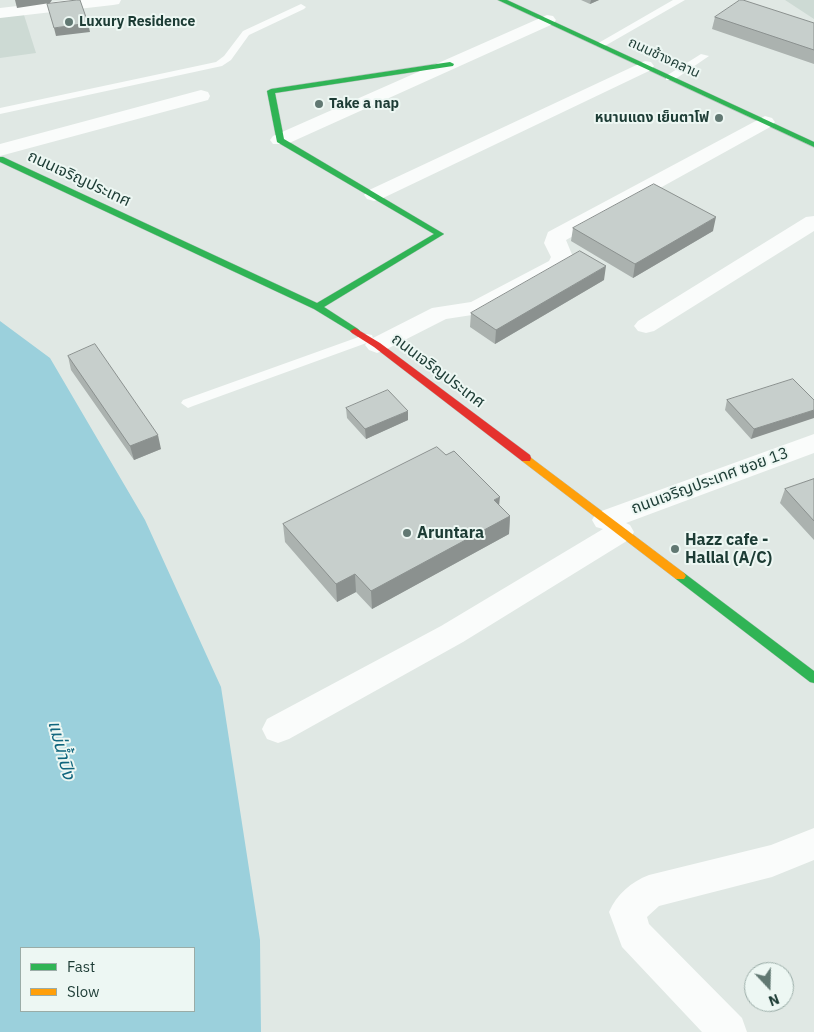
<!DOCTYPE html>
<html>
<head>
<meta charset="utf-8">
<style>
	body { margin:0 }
	#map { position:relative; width:814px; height:1032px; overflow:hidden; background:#e0e8e4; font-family:"IBM Plex Sans",sans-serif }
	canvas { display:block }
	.legend { position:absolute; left:20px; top:947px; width:175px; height:65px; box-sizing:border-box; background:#edf7f3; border:1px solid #9aaca7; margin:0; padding:6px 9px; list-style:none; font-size:15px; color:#1d3c35 }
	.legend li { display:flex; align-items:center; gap:10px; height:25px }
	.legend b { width:25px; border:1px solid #9aaca7 }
	.north { position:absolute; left:744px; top:962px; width:50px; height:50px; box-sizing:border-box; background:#edf7f3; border:1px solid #9aaca7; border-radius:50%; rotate:159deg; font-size:14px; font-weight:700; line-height:20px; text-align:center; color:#1d3c35 }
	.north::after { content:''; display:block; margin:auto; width:18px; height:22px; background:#617872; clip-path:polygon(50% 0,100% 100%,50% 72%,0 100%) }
</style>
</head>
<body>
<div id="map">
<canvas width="814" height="1032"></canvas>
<ul class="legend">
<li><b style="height:6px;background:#30b455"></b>Fast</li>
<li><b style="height:6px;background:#ff9f0a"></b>Slow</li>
</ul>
<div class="north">N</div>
</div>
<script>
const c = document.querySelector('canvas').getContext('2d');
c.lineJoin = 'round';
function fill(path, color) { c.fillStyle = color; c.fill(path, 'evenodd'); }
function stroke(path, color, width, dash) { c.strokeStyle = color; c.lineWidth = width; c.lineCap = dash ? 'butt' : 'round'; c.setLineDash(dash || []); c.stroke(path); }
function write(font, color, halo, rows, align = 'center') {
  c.font = font + ' "IBM Plex Sans","Noto Sans Thai",sans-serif'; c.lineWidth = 4; c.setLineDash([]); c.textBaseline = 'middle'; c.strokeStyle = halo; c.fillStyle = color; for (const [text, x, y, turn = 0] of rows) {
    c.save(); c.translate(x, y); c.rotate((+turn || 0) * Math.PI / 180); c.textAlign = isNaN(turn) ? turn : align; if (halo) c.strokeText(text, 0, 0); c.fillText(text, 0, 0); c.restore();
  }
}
fill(new Path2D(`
	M785,0H814V19Z
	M24,15L36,53L0,58V17Z`), '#cddad4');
fill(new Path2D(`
	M0,321L50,358L145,520L221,687L260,940L261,1032H0ZM21,948H194V1011H21Z`), '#9bd0dc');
const fast = new Path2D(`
	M498,0H507L814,142V147Z
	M450,62L454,64L453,66L275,93L284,139L444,234L324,307L358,329L360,331L355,334L314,309L0,162V157H3L317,303L434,234L277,142L267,91L271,89Z
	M680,571L684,573L814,671V683L810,682L676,579L674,576L676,573Z`);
const slow = new Path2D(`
	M526,454L684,573L686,576L684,579H676L522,461L521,458Z`);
const jam = new Path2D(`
	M355,328L380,343L530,455L531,458L530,461H522L374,347L352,333L350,331Z`);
stroke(fast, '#b9c5c0', 1);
stroke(slow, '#b9c5c0', 1);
stroke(jam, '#b9c5c0', 1);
fill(new Path2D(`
	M673,0H685L603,47L595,45Z
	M301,4L306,7L304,9L249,35L231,60L222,66L0,114V108L216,62L224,56L243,31Z
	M701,54L709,56L674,80H666V76Z
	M367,334L372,335L373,338L372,341L193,406L188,408L181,403L183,400Z`), '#fafcfb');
fill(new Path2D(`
	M69,0H121L119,4L113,5L0,18V8Z
	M547,15L553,16L556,20L553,24L287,144H273L270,140L273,136Z
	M645,61L651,62L654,66L651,70L381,199L374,201L367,199L364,195L367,191Z
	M201,90L208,92L210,96L208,100L0,156V144Z
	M765,116L772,118L775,122L772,126L566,240L573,257L566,270L485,313L446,319L385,350L377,353L369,350L365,345L369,340L432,308L471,302L549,261L551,257L544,243L548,232Z
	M814,216V231L654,331L646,333L638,331L634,326L638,321L806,217Z
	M814,434V453L626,523L630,525L634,532L630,539L463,642L289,739L278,743L267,739L262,729L267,719L441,626L603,529L596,527L592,520L596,513Z
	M814,828V860L772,877L659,906L647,917L649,924L742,1018L747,1032H702L622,947L609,912C617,894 631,882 649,875L771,845Z`), '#fafcfb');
fill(fast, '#30b455');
fill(slow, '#ff9f0a');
fill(jam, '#e5322d');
fill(new Path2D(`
	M581,0H599L590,4Z
	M715,17L814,23V64L712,29Z
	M573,228L713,231L633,278L571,241Z
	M604,280L495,344L470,327L471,313Z
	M68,356L161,449L134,460L71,370Z
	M727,400H814L751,439L725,410Z
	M346,408L408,420L366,439L347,418Z
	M814,479V540L780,503L785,489Z
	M499,505L510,516L509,534L372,609L356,592L337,602L285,542L283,524Z`), '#abb2af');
fill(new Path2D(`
	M15,0H52L50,3L17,8Z
	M591,0H599L590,4Z
	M88,23L90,32L56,36L54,28Z
	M716,217L713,231L633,278L635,264Z
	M606,266L604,280L495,344L496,330Z
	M814,410V418L751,439L754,429Z
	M408,411V420L366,439L365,429Z
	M158,435L161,449L134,460L130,446Z
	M500,497L498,515L494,500Z
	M510,516L509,534L372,609L371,591Z
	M355,574L356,592L337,602L336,584Z`), '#8b918f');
const building = new Path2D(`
	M77,0H80L88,23L54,28L47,4Z
	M740,0H743L814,23V50L715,17Z
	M654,184L716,217L635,264L573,228Z
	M580,251L606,266L496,330L471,313Z
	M95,344L158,435L130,446L68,356Z
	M793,379L814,400V410L754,429L727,400Z
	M388,390L408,411L365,429L346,408Z
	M437,447L446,455L454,451L500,497L494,500L510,516L371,591L355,574L336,584L283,524Z
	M814,479V521L785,489Z`);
fill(building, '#c7cfcc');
stroke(building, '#8b918f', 1);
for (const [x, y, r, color] of [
	[69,22,5,"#617872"],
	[319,104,5,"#617872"],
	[719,118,5,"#617872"],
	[407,533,5,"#617872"],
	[675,549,5,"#617872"]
]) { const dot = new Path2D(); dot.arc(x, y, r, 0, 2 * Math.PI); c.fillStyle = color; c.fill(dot); stroke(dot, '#edf7f3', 2); }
write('bold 14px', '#1d3c35', '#edf7f3', [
	["Luxury Residence",79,22],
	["Take a nap",329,104],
	["หนานแดง เย็นตาโฟ",709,118,"right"]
], 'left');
write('14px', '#1d3c35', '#edf7f3', [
	["ถนนช้างคลาน",664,58,25]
]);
write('16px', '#1d3c35', '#edf7f3', [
	["ถนนเจริญประเทศ",79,179,25],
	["ถนนเจริญประเทศ",438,371,37],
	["ถนนเจริญประเทศ ซอย 13",710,481,-20]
]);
write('bold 16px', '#1d3c35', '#edf7f3', [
	["Aruntara",417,533],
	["Hazz cafe -",685,540],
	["Hallal (A/C)",685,558]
], 'left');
write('italic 18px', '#11667e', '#edf7f3', [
	["แม่น้ำปิง",61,750,75]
]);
</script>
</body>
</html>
